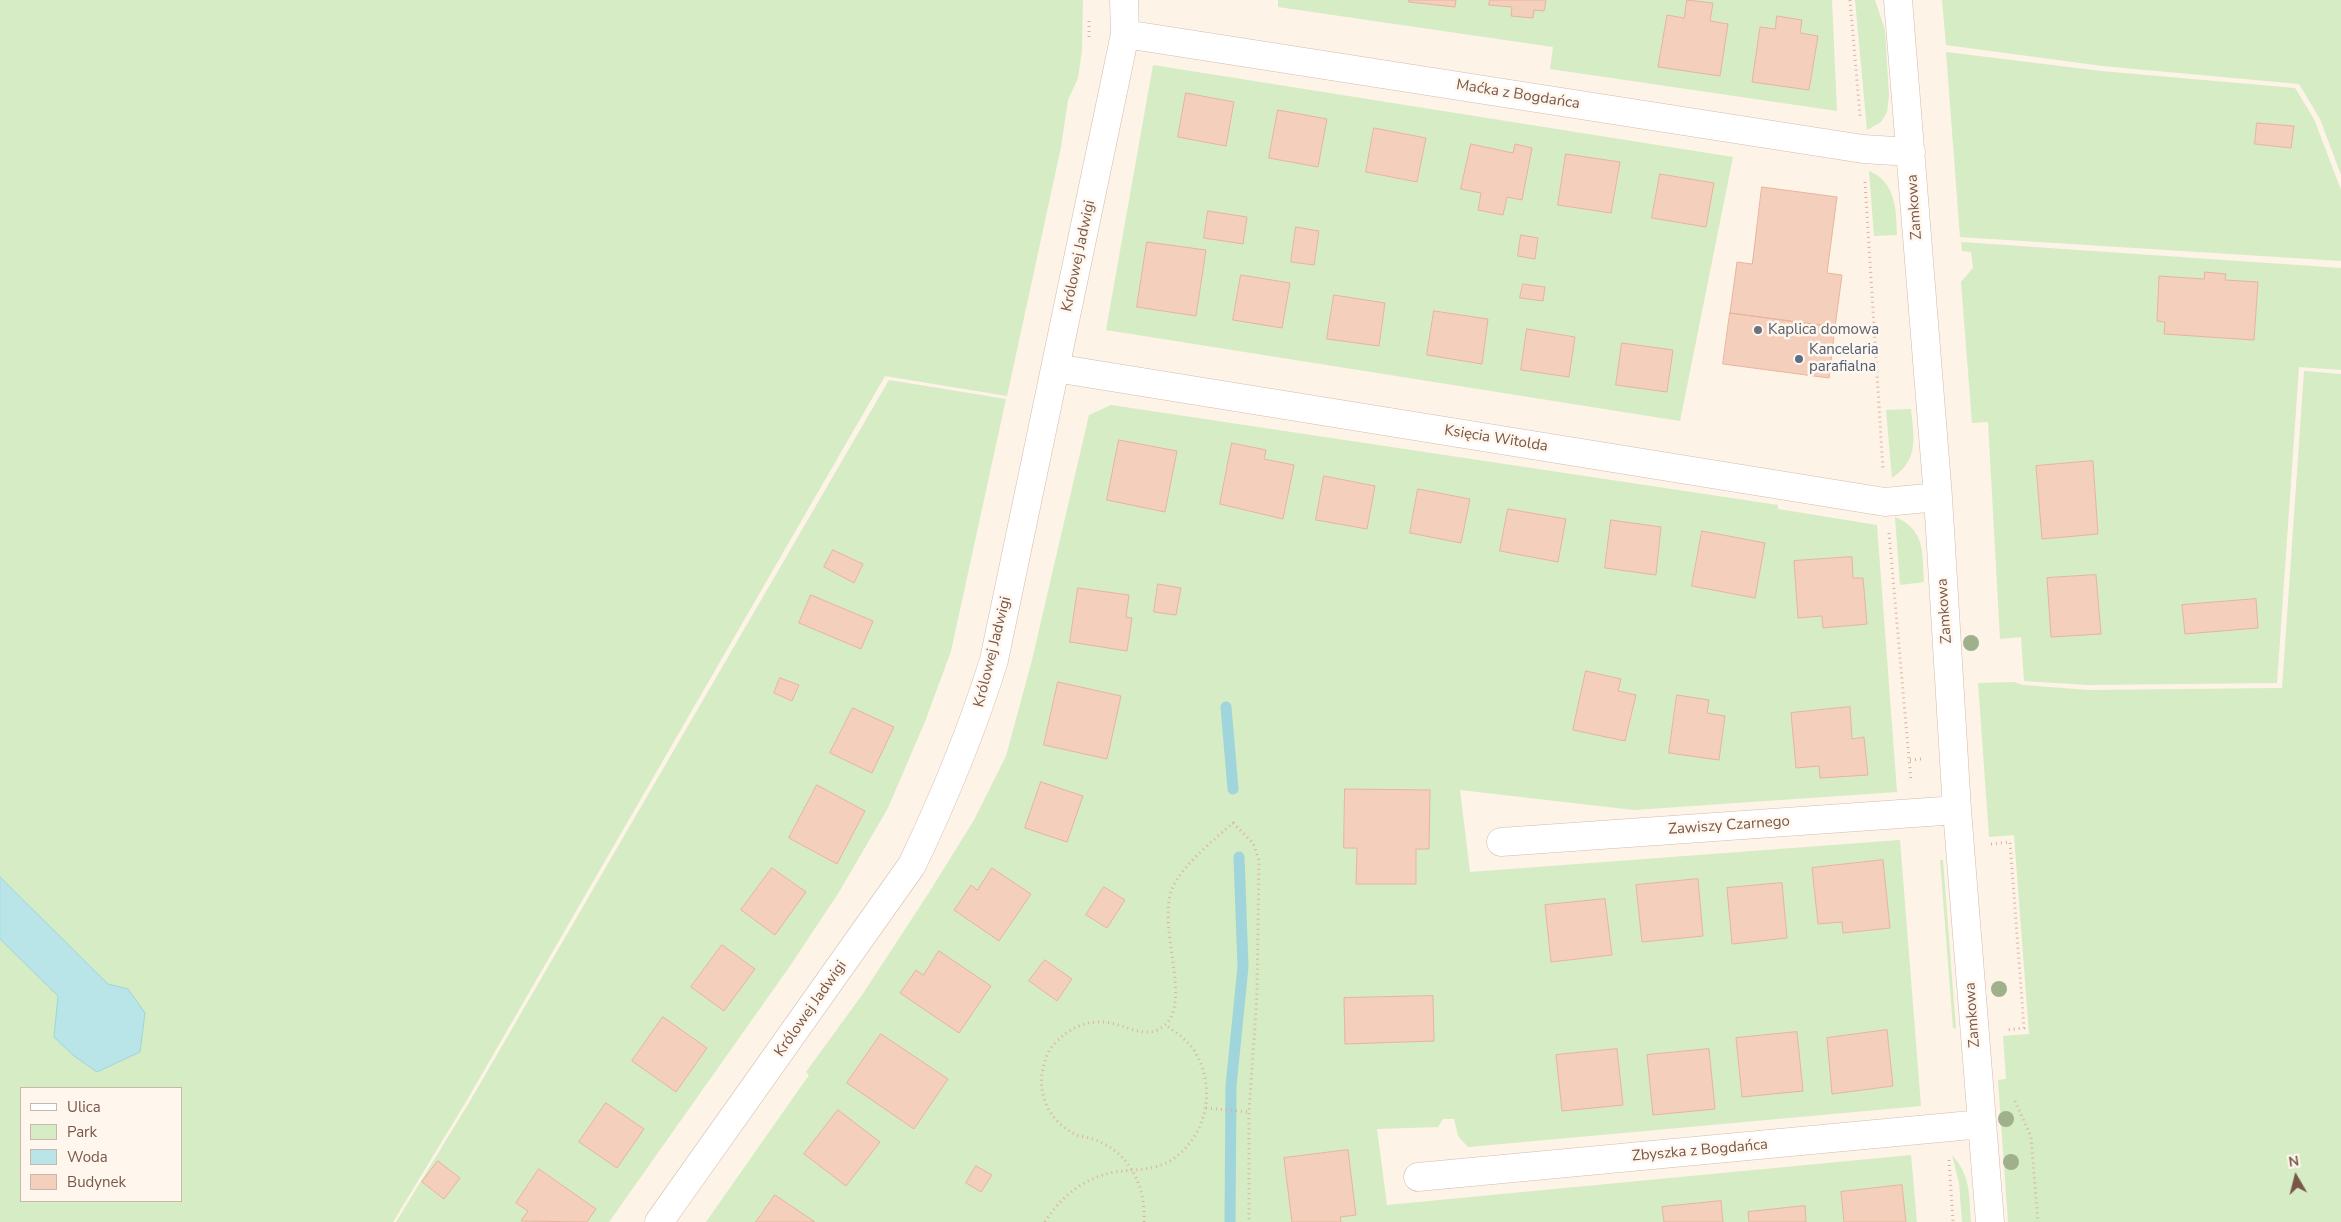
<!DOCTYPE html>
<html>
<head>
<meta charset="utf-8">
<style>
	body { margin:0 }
	#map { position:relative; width:2341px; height:1222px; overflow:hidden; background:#fdf3e6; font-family:"Nunito Sans",sans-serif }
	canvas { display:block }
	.legend { position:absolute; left:20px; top:1087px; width:162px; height:115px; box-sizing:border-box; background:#fff7ee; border:1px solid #c9b7ac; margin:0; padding:6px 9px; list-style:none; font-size:15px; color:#785749 }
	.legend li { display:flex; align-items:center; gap:10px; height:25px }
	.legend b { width:25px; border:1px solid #c9b7ac }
	.north { position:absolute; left:2271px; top:1152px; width:50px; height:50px; -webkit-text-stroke:4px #fff7ee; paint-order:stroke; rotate:352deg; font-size:14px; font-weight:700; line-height:20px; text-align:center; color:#785749 }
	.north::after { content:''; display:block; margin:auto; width:18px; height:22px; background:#785749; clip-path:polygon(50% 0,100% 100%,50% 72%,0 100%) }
</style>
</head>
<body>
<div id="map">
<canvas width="2341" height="1222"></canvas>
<ul class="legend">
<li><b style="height:6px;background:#fff"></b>Ulica</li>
<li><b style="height:14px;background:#d6ecc4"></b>Park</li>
<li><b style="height:14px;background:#b9e4e8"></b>Woda</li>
<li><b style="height:14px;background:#f4cfbc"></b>Budynek</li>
</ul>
<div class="north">N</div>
</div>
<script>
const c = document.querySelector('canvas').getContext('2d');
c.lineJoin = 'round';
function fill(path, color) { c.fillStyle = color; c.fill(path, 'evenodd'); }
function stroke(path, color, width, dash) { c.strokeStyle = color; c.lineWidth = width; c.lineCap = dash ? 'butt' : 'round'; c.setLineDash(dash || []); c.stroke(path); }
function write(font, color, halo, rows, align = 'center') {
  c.font = font + ' "Nunito Sans",sans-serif'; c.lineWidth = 5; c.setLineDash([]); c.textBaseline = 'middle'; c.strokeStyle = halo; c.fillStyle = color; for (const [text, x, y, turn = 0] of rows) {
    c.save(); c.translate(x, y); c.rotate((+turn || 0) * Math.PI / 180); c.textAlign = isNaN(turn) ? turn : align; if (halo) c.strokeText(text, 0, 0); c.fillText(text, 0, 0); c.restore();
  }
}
fill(new Path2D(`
	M0,0H1083L1082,50L1078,78L1068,100L1061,147L1007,396L885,376L467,1100L393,1222H0ZM21,1088H181V1201H21Z
	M1278,0H1832L1837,111L1550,69L1553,47L1278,7Z
	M1855,0H1875L1885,30L1889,96L1887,112L1881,122L1867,130Z
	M1942,0H2341V175L2320,119L2299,84L2102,66L1946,45Z
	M1946,52L2101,71L2295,88L2314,119L2341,190V261L1960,237Z
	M1153,65L1733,157L1680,421L1106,330Z
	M1869,171C1896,182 1896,209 1897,235L1874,236Z
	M1961,242L2341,268V370L2299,367L2277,683L2088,685L2024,681L2021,637L2000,639L1988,422L1972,423L1961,282L1973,268L1971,252L1962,251Z
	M2304,371L2341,374V1222H2008L1998,1080L2006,1079L2003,1036L2029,1034L2014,835L1989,837L1978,683L2014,682L2023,685L2089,690L2282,688Z
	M889,380L1006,399L951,651L926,719L888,808L839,892L790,966L609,1222H396L470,1101Z
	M1111,405L1778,505V509L1877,525L1897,792L1634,810L1460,790L1470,872L1900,840L1921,1106L1468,1147L1458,1136L1454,1119H1443L1438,1127L1377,1129L1387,1205L1911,1155L1917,1222H706L809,1075L806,1072L862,995L930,891L974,820L1006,756L1032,660L1089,415Z
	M1911,409C1914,438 1919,460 1892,478L1886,410Z
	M1895,517C1926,530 1922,553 1924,582L1900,585Z
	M1940,860H1943L1956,1029L1953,1028Z
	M1952,1155C1971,1176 1969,1195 1971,1222H1962L1959,1183Z`), '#d6ecc4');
const water = new Path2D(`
	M0,877L108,984L128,989L145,1013L140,1052L97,1072L74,1056L54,1037L58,996L0,939Z`);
fill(water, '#b9e4e8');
stroke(water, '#9fd5db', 1);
stroke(new Path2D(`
	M1226,707L1233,789
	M1230,1222L1231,1086L1243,967L1239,857`), '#9fd5db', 11);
const building = new Path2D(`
	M1409,0H1456L1455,7L1409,2Z
	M1490,0H1546L1544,11L1534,10L1533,18L1511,16L1512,7L1489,5Z
	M1687,0L1713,3L1710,21L1728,24L1720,76L1658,67L1667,15L1684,18Z
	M1777,16L1802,20L1800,33L1818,36L1809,90L1752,82L1760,27L1775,29Z
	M1186,93L1234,102L1226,146L1178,137Z
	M1278,110L1327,119L1318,167L1269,158Z
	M2257,123L2294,126L2291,148L2255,144Z
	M1374,128L1426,138L1417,182L1366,172Z
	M1471,144L1513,153L1515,144L1532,148L1522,200L1507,197L1503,215L1478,210L1481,193L1461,189Z
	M1566,154L1620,162L1611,213L1558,205Z
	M1660,174L1714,183L1706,227L1652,218Z
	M1762,187L1837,197L1827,273L1842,275L1835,327L1730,313L1737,262L1752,264Z
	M1208,211L1247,217L1243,244L1204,238Z
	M1296,227L1319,231L1314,265L1291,262Z
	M1521,235L1538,238L1535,259L1518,256Z
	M1147,242L1206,250L1196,316L1137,307Z
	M2205,272L2226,274L2225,280L2258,282L2254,340L2164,334L2165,322L2157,321L2159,276L2204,279Z
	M1241,275L1290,283L1282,328L1233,320Z
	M1523,284L1545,287L1543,301L1520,298Z
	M1334,295L1385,303L1379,346L1327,339Z
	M1434,311L1488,319L1482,364L1427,355Z
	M1730,313L1835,327L1829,378L1723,364Z
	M1527,329L1575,337L1569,377L1521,370Z
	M1622,343L1673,350L1667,392L1616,385Z
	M1119,440L1177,451L1165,512L1107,500Z
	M1232,443L1266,450L1264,459L1294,465L1283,519L1220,504Z
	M2093,461L2098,534L2042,539L2036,466Z
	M1324,476L1375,486L1367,529L1316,520Z
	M1418,489L1470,499L1461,543L1410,533Z
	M1508,509L1566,519L1558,562L1500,551Z
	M1611,520L1661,527L1656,575L1605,568Z
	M1702,531L1765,543L1755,598L1692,586Z
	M833,550L863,564L854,583L824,567Z
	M1852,557L1853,578H1863L1867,624L1823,628L1822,616L1798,618L1794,561Z
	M2096,575L2101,634L2051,637L2047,578Z
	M1158,584L1181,588L1176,615L1154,612Z
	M1078,588L1129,595L1126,617L1132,618L1127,651L1070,642Z
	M811,595L873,621L861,649L799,623Z
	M2256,599L2258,628L2185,634L2182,605Z
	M1586,671L1621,679L1618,691L1636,695L1625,741L1573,730Z
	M780,678L799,685L792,701L774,693Z
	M1058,682L1121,696L1107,759L1044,745Z
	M1677,695L1709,700L1707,713L1725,716L1719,760L1669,753Z
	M1850,707L1852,739L1864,737L1868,775L1820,778L1819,766L1796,768L1791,713Z
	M853,708L894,727L872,773L830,753Z
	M1041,782L1083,796L1067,842L1025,828Z
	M817,785L865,811L837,864L789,838Z
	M1345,789L1430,790L1429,849H1416V884H1356L1357,848H1344Z
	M1883,860L1890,928L1843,933L1842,922L1818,924L1812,868Z
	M772,868L806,892L775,935L741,910Z
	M992,868L1031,894L999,941L954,910L971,885L977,890Z
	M1698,879L1703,936L1642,942L1636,885Z
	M1782,883L1787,938L1732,944L1727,888Z
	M1104,887L1125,900L1107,928L1086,915Z
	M1605,899L1612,955L1551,962L1545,905Z
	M722,945L755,969L724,1011L691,987Z
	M939,951L991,986L959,1033L900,993L916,970L923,975Z
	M1045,960L1072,979L1057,1001L1029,981Z
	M1433,996L1434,1041L1345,1044L1344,998Z
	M663,1017L707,1048L676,1092L632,1061Z
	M1887,1030L1893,1086L1832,1094L1827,1038Z
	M1797,1032L1803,1091L1742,1097L1736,1038Z
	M881,1034L948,1079L914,1129L847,1083Z
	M1617,1049L1623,1105L1562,1111L1556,1055Z
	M1709,1049L1715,1109L1653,1115L1647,1055Z
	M606,1103L644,1129L617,1168L579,1142Z
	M838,1110L880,1142L846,1186L804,1154Z
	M1348,1150L1356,1215L1340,1217L1341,1222H1292L1284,1158Z
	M438,1161L460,1178L444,1199L422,1182Z
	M976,1166L992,1175L981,1192L966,1183Z
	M539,1169L596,1209L587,1222L521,1221L528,1211L516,1203Z
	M1902,1185L1906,1222H1844L1841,1192Z
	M775,1195L815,1222H756Z
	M1721,1201L1723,1222H1664L1662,1207Z
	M1805,1206L1806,1222H1749L1748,1212Z`);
fill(building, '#f4cfbc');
stroke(building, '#e8b49c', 1);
const minor = new Path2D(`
	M1898,0L1938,497L1957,810L1990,1222
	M1125,34L1863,149L1911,152
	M1055,368L1885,502L1938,497
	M1501,842L1957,810
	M1418,1177L1982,1124
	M659,1222L912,865C944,798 972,731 994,660L1125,34L1124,0`);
stroke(minor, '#d2bcae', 29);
stroke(new Path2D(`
	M1850,0L1860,116
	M1089,37V21
	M1865,182L1883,470
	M1889,533L1911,781
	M1910,760L1921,759
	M1991,844L2010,842L2024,1028L2006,1030
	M2015,1101L2031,1137L2038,1222
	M1206,1108L1249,1112
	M1949,1160L1953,1222
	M1045,1222C1061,1196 1084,1178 1115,1172C1134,1169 1152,1171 1170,1161C1208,1137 1217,1087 1194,1050C1186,1039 1176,1032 1165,1025
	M1144,1222C1146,1186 1129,1151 1093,1139C1087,1137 1080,1137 1075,1134C1060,1127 1048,1113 1044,1098C1039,1082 1042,1068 1048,1053C1051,1046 1059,1039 1065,1034C1077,1025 1090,1021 1104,1022C1124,1023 1146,1042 1165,1025C1192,1001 1157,927 1172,889C1182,865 1214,840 1233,823L1253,843L1259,860L1257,995L1249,1112V1222`), '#dab29f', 3, [1, 4]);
stroke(minor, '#fff', 28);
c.fillStyle = '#9fb08a';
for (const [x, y] of [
	[1971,643],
	[1999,989],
	[2006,1119],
	[2011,1162]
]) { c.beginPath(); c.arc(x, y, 8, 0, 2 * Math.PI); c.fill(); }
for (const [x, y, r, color] of [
	[1758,330,5,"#6b7280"],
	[1799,359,5,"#5c6f8a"]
]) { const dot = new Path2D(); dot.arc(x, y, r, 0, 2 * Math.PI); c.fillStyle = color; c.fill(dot); stroke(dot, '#fff7ee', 2); }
write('15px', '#785749', '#fff7ee', [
	["Maćka z Bogdańca",1518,95,9],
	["Zamkowa",1915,207,-94],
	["Królowej Jadwigi",1079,256,-78],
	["Księcia Witolda",1496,439,9],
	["Zamkowa",1945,611,-94],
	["Królowej Jadwigi",993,652,-76],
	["Zawiszy Czarnego",1729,826,-4],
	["Królowej Jadwigi",811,1009,-55],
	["Zamkowa",1973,1015,-94],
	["Zbyszka z Bogdańca",1700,1151,-5]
]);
write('15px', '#5b616d', '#fff7ee', [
	["Kaplica domowa",1768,330]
], 'left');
write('15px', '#4e5e75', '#fff7ee', [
	["Kancelaria",1809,350],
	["parafialna",1809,367]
], 'left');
</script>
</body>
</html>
